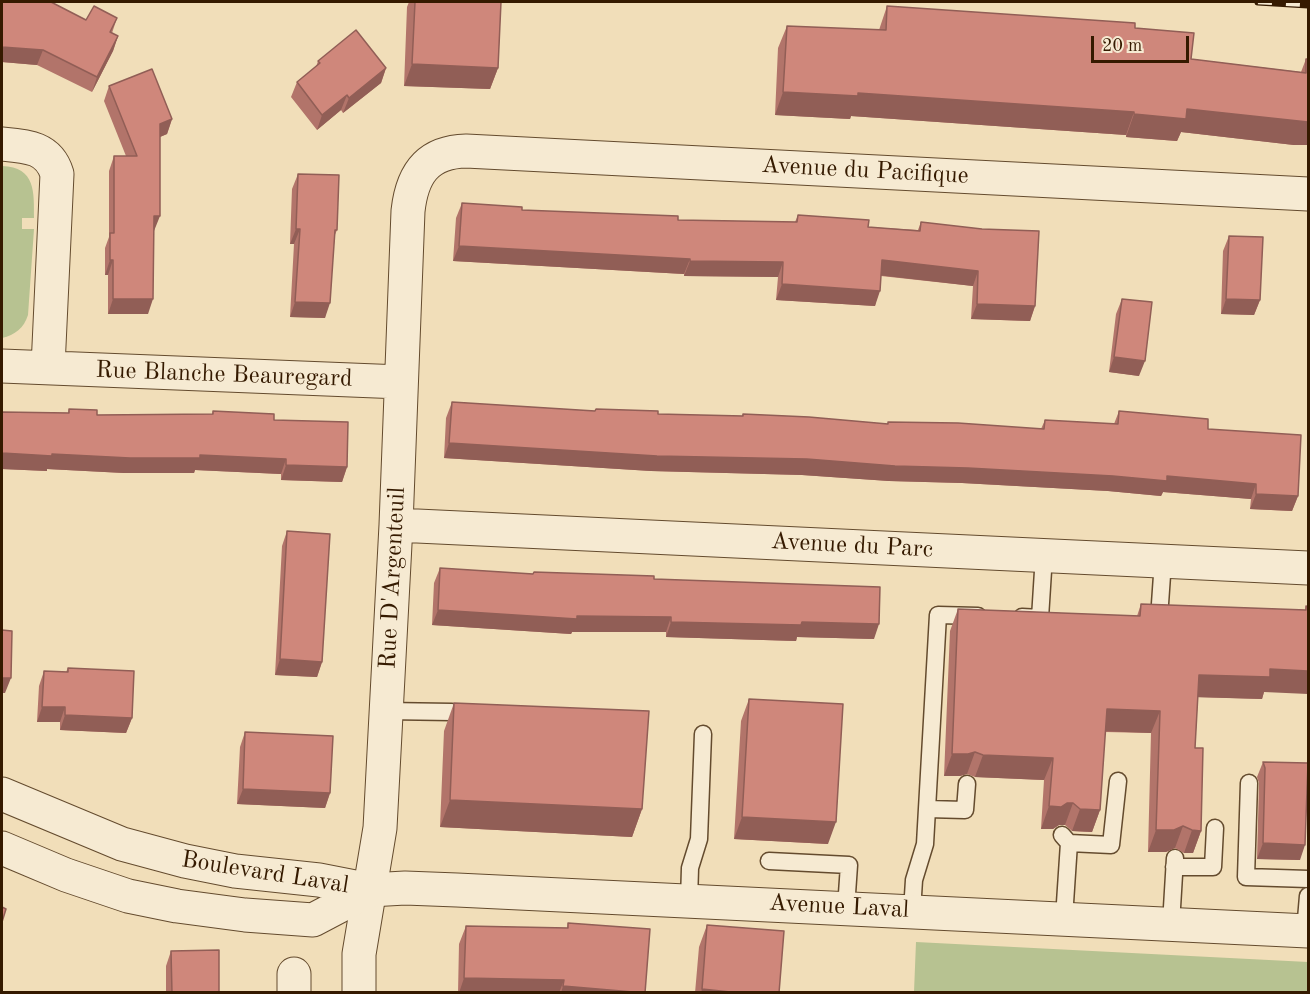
<!DOCTYPE html>
<html>
<head>
<meta charset="utf-8">
<style>
	body { margin:0 }
	#map { position:relative; width:1310px; height:994px; overflow:hidden; background:#f1deb9; font-family:"Old Standard TT",serif }
	canvas { display:block }
	.frame { position:absolute; inset:0; border:3px solid #351a00; pointer-events:none }
	.scale { position:absolute; left:1091px; top:36px; width:98px; height:27px; box-sizing:border-box; border:3px solid #351a00; border-top:0; padding-left:8px; font-size:18px; line-height:21px; white-space:nowrap; color:#351a00; -webkit-text-stroke:4px #f6ead2; paint-order:stroke }
</style>
</head>
<body>
<div id="map">
<canvas width="1310" height="994"></canvas>
<div class="frame"></div>
<div class="scale">20 m</div>
</div>
<script>
const c = document.querySelector('canvas').getContext('2d');
c.lineJoin = 'round';
function fill(path, color) { c.fillStyle = color; c.fill(path, 'evenodd'); }
function stroke(path, color, width, dash) { c.strokeStyle = color; c.lineWidth = width; c.lineCap = dash ? 'butt' : 'round'; c.setLineDash(dash || []); c.stroke(path); }
function write(font, color, halo, rows, align = 'center') {
  c.font = font + ' "Old Standard TT",serif'; c.lineWidth = 6; c.setLineDash([]); c.textBaseline = 'middle'; c.strokeStyle = halo; c.fillStyle = color; for (const [text, x, y, turn = 0] of rows) {
    c.save(); c.translate(x, y); c.rotate((+turn || 0) * Math.PI / 180); c.textAlign = isNaN(turn) ? turn : align; if (halo) c.strokeText(text, 0, 0); c.fillText(text, 0, 0); c.restore();
  }
}
fill(new Path2D(`
	M2,166C36,167 34,193 34,218H22V229H34L28,315C24,328 15,335 2,338Z
	M916,942L1308,962V992H914Z`), '#b7c291');
const service = new Path2D(`
	M1022,617L1040,618L1044,555
	M1159,618L1163,561
	M386,711L452,712
	M1249,783L1246,877L1308,879
	M927,809L965,810L967,784
	M1062,835L1069,843L1064,918
	M1069,843L1111,845L1118,781
	M769,861L849,865L846,908
	M1174,867H1213L1215,828
	M689,901L690,868L699,839L703,734
	M912,911L914,880L925,844L938,615L978,616
	M1171,924L1175,858
	M1305,931L1308,896`);
const minor = new Path2D(`
	M2,144C26,146 49,147 57,174L48,367
	M2,366L401,382
	M396,525L1308,568
	M294,992V974
	M359,992V954L380,828L396,525L408,211C412,175 426,152 466,151L1308,194`);
const tertiary = new Path2D(`
	M2,794L122,844L185,861L235,871L319,880L370,890L405,888L457,890L1308,931
	M2,848L66,875L128,896L177,906L245,915L313,920L370,890`);
stroke(service, '#644b2e', 19);
stroke(minor, '#644b2e', 35);
stroke(tertiary, '#644b2e', 35);
stroke(service, '#f6ead2', 16);
stroke(minor, '#f6ead2', 33);
stroke(tertiary, '#f6ead2', 33);
const rail = new Path2D(`
	M1258,2L1308,5`);
stroke(rail, '#351a00', 7);
stroke(rail, '#f6ead2', 4.5, [14]);
fill(new Path2D(`
	M409,2H501L498,68L490,89L404,86L407,7Z
	M887,6L1135,28L1191,59L1301,72L1306,59H1308V145H1294L1181,132L1177,141L1126,137V135L851,116L850,119L775,115L778,48L787,26L879,30Z
	M117,18L112,33L118,36L113,51L92,92L37,65L2,62L86,20Z
	M318,61L386,68L381,83L343,113L341,110L317,130L291,97L297,82L316,67Z
	M109,86L172,119L167,134L160,137L148,314H108V275H105V248L109,237V171L114,156H126L104,101Z
	M298,174L337,230L334,237L325,318L290,317L294,244H290L292,189Z
	M462,203L522,210L678,220L795,222L798,215L868,227L918,230L921,222L1035,306L1030,321L971,319L973,286L881,276L875,306L776,300L778,277L684,276V274L453,261L456,218Z
	M1229,236L1260,300L1254,315L1221,314L1223,251Z
	M1122,299L1139,376L1109,372L1116,314Z
	M452,402L595,411L596,409L658,414L742,416L743,414L888,424V422L1041,429L1045,420L1114,424L1119,411L1208,429L1298,496L1292,511L1250,509L1251,499L1163,492L1161,496L1108,491L962,483L889,481L802,475L651,471L444,458L446,418Z
	M69,409L97,415L212,414L213,411L274,420L347,467L342,482L281,480V474L195,470L194,473H124L47,469V471L2,469V412L68,413Z
	M287,531L322,662L317,677L275,675L282,546Z
	M440,568L533,574L534,572L654,579L874,639L797,637L796,641L666,637V632H572L571,634L432,625L434,583Z
	M1141,604L1305,610L1306,606L1308,607L1264,692L1262,699L1198,697L1195,748L1201,831L1193,853H1184L1175,848L1166,852H1148L1151,733L1105,732L1100,810L1092,832L1072,831L1065,825H1059L1053,829H1041L1044,780L975,777L967,774L960,776H944L950,631L958,609L1137,616Z
	M68,668L132,718L126,733L60,730V722H37L39,686L44,671L66,672Z
	M749,699L828,844L734,839L741,721Z
	M454,703L642,809L632,837L440,827L444,731Z
	M245,732L330,793L325,808L237,804L240,747Z
	M1263,762L1300,860L1257,859L1259,783L1257,777Z
	M568,923L645,993H458L459,944L466,926L567,928Z
	M707,925L779,993H695L699,947Z
	M171,951L219,993H166V966Z`), '#b2746a');
fill(new Path2D(`
	M118,36L113,51L92,92L97,77Z
	M2,47L43,50L37,65L2,62Z
	M412,64L498,68L490,89L404,86Z
	M386,68L381,83L343,113L349,98Z
	M783,92L858,93L1134,112L1126,135L851,116L850,119L775,115Z
	M347,95L341,110L317,130L322,115Z
	M1187,109L1308,122V145H1294L1181,132L1177,141L1126,137L1134,114Z
	M172,119L167,134L155,139L160,124Z
	M154,216H160L154,231Z
	M296,229H300L294,244H290Z
	M459,246L690,259L684,274L453,261Z
	M110,260H113L108,275H105Z
	M882,260L978,271L973,286L877,275Z
	M690,261L783,262L778,277L684,276Z
	M782,284L880,291L875,306L776,300Z
	M113,299H153L148,314H108Z
	M1226,299L1260,300L1254,315L1221,314Z
	M295,302L330,303L325,318L290,317Z
	M977,304L1035,306L1030,321L971,319Z
	M1114,357L1145,361L1139,376L1109,372Z
	M449,443L807,459L968,468L1167,476L1256,484L1251,499L1163,492L1161,496L1108,491L962,483L889,481L802,475L651,471L444,458Z
	M2,453L200,455L286,459L281,474L195,470L194,473H124L47,469V471L2,469Z
	M286,465L347,467L342,482L281,480Z
	M1256,494L1298,496L1292,511L1250,509Z
	M438,610L577,616L671,617L666,632H572L571,634L432,625Z
	M671,622H802L879,624L874,639L797,637L796,641L666,637Z
	M280,659L322,662L317,677L275,675Z
	M1270,669L1308,671V694L1264,692L1262,699L1191,697L1199,675Z
	M2,678H11L5,693H2Z
	M42,707H65L60,722H37Z
	M1107,709L1160,711L1151,733L1099,731Z
	M65,715L132,718L126,733L60,730Z
	M975,752L967,774L960,776H944L952,754Z
	M983,755L1053,758L1044,780L975,777Z
	M243,789L330,793L325,808L237,804Z
	M450,800L642,809L632,837L440,827Z
	M1067,803H1073L1065,825H1059L1053,829H1041L1049,806Z
	M1080,809L1100,810L1092,832L1072,831Z
	M742,817L836,822L828,844L734,839Z
	M1183,826L1175,848L1166,852H1148L1156,830Z
	M1192,830L1201,831L1193,853H1184Z
	M1263,843L1305,845L1300,860L1257,859Z
	M464,978L564,980L559,993H459Z
	M563,986L645,993H561Z
	M702,989L740,993H701Z`), '#915e56');
const building = new Path2D(`
	M2,2H51L86,20L94,6L117,18L110,32L118,36L97,77L43,50L2,47Z
	M415,2H501L498,68L412,64Z
	M887,6L1135,23V28L1194,33L1191,59L1306,73V59H1308V122L1187,109L1186,119L1134,114V112L858,93V96L783,92L787,26L886,30Z
	M356,30L386,68L349,98L347,95L322,115L297,82L320,63L318,61Z
	M152,69L172,119L160,124V216H154L153,299H113V260H110V233H114V156H137L109,86Z
	M298,174L339,175L337,230H335L330,303L295,302L300,229H296Z
	M462,203L522,207V210L678,216V220L797,222L798,215L869,220L868,227L920,231L921,222L982,229L1039,231L1035,306L977,304L978,271L882,260L880,291L782,284L783,262L690,261V259L459,246Z
	M1229,236L1263,237L1260,300L1226,299Z
	M1122,299L1152,302L1145,361L1114,357Z
	M452,402L595,411L596,409L658,411V414L743,416V414L809,417L888,424V422L958,423L1044,429L1045,420L1118,424L1119,411L1208,419V429L1301,435L1298,496L1256,494V484L1167,476V481L1113,476L968,468L895,466L807,459L657,456L449,443Z
	M69,409L97,410V415L213,414V411L274,414V420L348,422L347,467L286,465V459L200,455V458H130L52,454V456L2,453V412L69,413Z
	M287,531L330,534L322,662L280,659Z
	M440,568L533,574L534,572L654,576V579L880,587L879,624L802,622L801,625L671,622V617L577,616V619L438,610Z
	M1141,604L1306,610V606L1308,607V671L1270,669V677L1199,675L1195,748H1203L1201,831L1192,830L1183,826L1174,830H1156L1160,711L1107,709L1100,810L1080,809L1073,803H1067L1061,807L1049,806L1053,758L983,755L975,752L968,754H952L958,609L1140,616Z
	M2,630L12,631L11,678H2Z
	M68,668L134,671L132,718L65,715V707H42L44,671L68,672Z
	M749,699L843,704L836,822L742,817Z
	M454,703L649,711L642,809L450,800Z
	M245,732L333,736L330,793L243,789Z
	M1263,762L1308,763L1305,845L1263,843L1265,768Z
	M2,907L6,909L2,922Z
	M568,923L650,929L645,993L563,986L564,980L464,978L466,926L568,928Z
	M707,925L784,931L779,993H740L702,989Z
	M219,950V993H172L171,951Z`);
fill(building, '#cf877b');
stroke(building, '#915e56', 1.5);
write('24px', '#351a00', '#f6ead2', [
	["Avenue du Pacifique",865,171,3],
	["Rue Blanche Beauregard",224,375,2],
	["Avenue du Parc",852,546,3],
	["Rue D'Argenteuil",393,578,-87],
	["Boulevard Laval",265,873,9],
	["Avenue Laval",839,907,3]
]);
</script>
</body>
</html>
